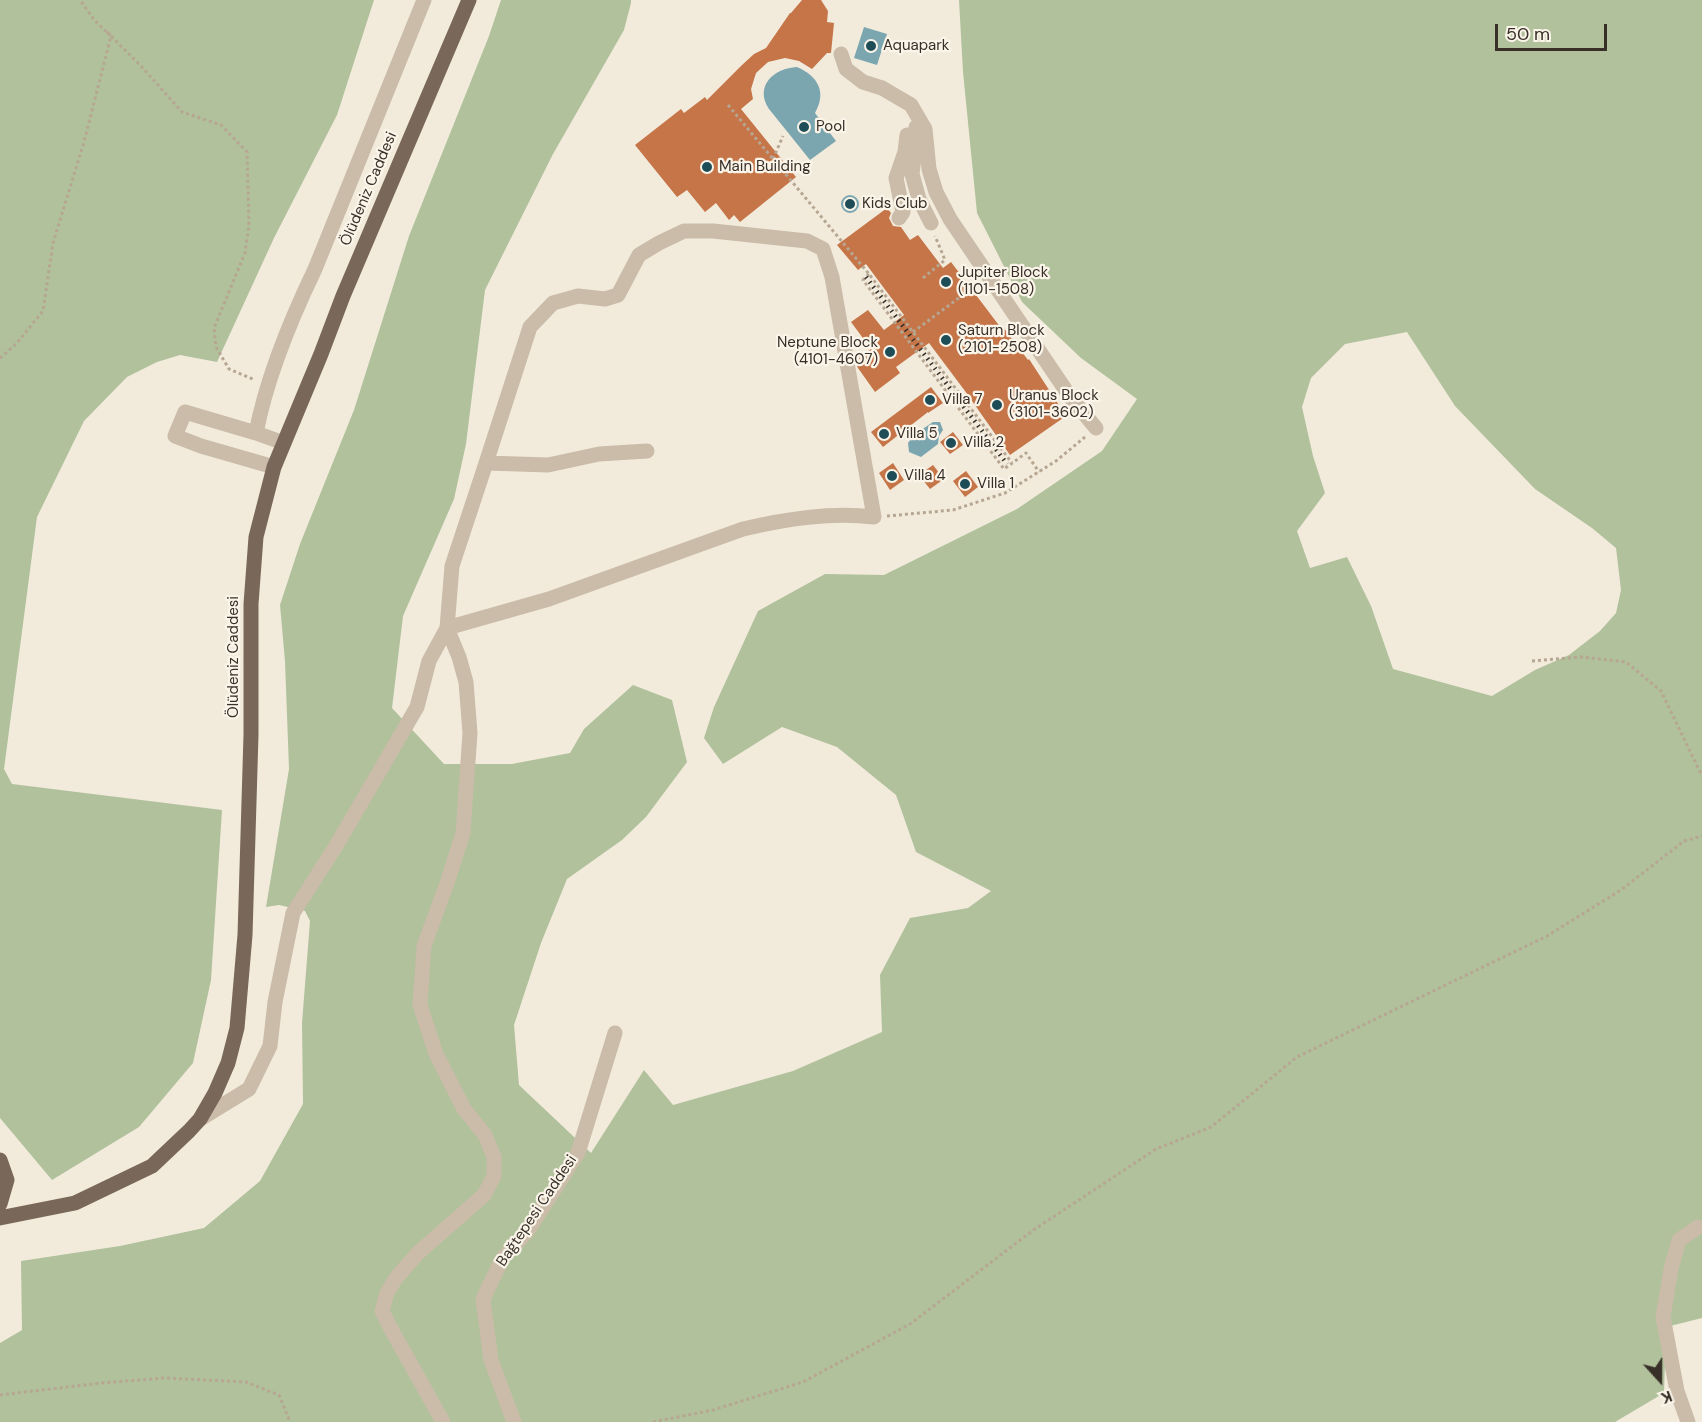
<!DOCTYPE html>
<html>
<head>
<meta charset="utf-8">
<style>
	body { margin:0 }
	#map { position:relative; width:1702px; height:1422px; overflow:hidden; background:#f2ebdc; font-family:"DM Sans",sans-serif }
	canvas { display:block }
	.north { position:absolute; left:1630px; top:1350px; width:60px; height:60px; -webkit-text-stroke:4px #faf4e9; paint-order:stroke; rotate:159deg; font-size:16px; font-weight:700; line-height:24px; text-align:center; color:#372f28 }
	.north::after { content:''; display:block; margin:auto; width:21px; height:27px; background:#372f28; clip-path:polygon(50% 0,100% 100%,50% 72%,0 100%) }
	.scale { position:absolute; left:1495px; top:24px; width:112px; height:27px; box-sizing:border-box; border:3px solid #372f28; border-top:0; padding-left:8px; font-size:18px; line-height:21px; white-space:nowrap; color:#372f28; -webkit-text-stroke:4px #faf4e9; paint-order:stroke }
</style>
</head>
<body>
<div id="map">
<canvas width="1702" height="1422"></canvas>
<div class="north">K</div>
<div class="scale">50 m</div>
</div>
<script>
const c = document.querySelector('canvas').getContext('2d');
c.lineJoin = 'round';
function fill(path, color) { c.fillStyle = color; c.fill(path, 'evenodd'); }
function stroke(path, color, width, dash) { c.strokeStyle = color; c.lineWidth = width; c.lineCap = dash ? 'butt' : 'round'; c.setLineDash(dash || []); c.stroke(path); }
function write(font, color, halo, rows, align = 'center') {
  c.font = font + ' "DM Sans",sans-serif'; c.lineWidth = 4.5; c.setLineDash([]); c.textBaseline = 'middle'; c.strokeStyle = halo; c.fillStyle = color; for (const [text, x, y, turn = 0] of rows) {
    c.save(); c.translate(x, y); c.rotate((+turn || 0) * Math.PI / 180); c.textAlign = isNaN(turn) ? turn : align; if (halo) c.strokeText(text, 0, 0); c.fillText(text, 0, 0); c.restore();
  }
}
fill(new Path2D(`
	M0,0H374L337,115L274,238L217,362L180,355L157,362L127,377L84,421L37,517L4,769L12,784L222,810L211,980L193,1063L139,1127L52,1180L0,1118Z
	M501,0H631V3L624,30L553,154L485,290L466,444L454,499L403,616L392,708L444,764H512L570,753L584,729L633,685L672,700L687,762L646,817L622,840L567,879L541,943L514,1025L519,1085L591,1153L644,1070L673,1105L793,1071L882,1032L880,975L910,918L968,908L991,891L916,852L896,795L837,747L782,727L723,764L704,738L714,707L758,611L825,574L884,575L1017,509L1102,451L1137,399L1081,358L1022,302L977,213L963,72L959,0H1702V1318L1666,1327L1664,1393L1615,1422H0V1343L22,1330L21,1261L120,1246L204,1228L260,1181L303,1104L302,1023L310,921L305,911L279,905L266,907L289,769L285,661L280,605L300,544L354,410L409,236L489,36ZM1407,332L1455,406L1535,489L1592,528L1616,548L1621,590L1616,613L1600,631L1569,655L1535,670L1492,696L1393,669L1371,606L1347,557L1310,568L1297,531L1325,493L1313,456L1302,407L1311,378L1345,344Z`), '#b0c19c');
fill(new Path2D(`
	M864,27L887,34L877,65L854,58Z
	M797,67C818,76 827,92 815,113L836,141L810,160L769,109C754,86 774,68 797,67Z
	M841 204a9 9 0 1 1 18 0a9 9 0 1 1-18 0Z
	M933,422H940L943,430L939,436L938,444L921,457L909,452L908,443L915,434Z`), '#7ba6af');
fill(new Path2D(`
	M802,0H821L828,11L827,22L834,23L831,53H827L812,69L799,61L785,58L768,62L756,73L751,89L753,99L741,109L796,177L740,222L734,215L729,220L716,203L705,212L687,190L677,197L635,145L681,109L684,113L705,97L707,100L742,65L754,54L766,48L790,13H791Z
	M887,208L891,213L889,218L893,226L901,227L910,240L918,235L943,268L951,262L1001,328L1003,327L1028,360L1029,359L1066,416L1010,455L965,391L929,343L896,367L900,373L875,392L858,368L857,366L862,362L859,358L871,349L851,322L868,310L884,330L904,315L866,264L858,270L837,245Z
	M931,387L943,403L928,413V412L883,447L871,432Z
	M953,432L963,445L950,454L940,442Z
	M893,463L904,480L890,490L879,473Z
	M933,465L944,479L930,489L919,475Z
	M966,471L978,487L965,497L953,481Z`), '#c57547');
stroke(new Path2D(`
	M107,32L141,66L182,112L221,125L247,152L249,225L245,253L214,328L216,347L229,369L255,380
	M728,105L869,274L1012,463
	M773,159L783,136
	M869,274L863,280L1004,469L1026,453L1039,472
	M923,278L945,260L935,236
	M913,332L975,286L972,280
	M0,358L16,344L43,311L53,243L84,142L111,36L95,21L80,0
	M887,516L953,510L1005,493L1056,461L1085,437
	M1532,661L1581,657L1626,662L1661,691L1702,776
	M0,1395L101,1383L165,1378L246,1382L279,1395L290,1422
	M653,1422L713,1410L803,1382L910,1324L1032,1231L1156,1149L1211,1127L1297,1057L1547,936L1621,890L1684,841L1702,836`), '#b6a692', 3, [3, 3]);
stroke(new Path2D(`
	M841,54L846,69L863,82L882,88L911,105L925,129L929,169L936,192L950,219L1071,398L1096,428
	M916,127V141L912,174L919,199L931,223
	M899,218L903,212L896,178L905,152L907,135
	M256,433C267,376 290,321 315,269L424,0
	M274,467L201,446L175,436L185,412L256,433L284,443
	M200,1119L249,1089L270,1046L275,1002L293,913L336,846L417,707L429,661L447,628L549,599L743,529C786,519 830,512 874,517L832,277L823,249L807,241L713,231H684L659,243L639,255L618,295L605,299L578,296L553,303L530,327L486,463
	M443,1422L390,1327L382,1311L387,1293L396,1278L418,1253L484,1195L494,1176V1157L485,1135L464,1109L436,1054L420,1005L424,946L447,883L463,833L470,733L466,682L459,657L447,628L452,566L486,463L548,465L599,454L647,451
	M514,1422L491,1360L483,1299L502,1259L527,1232L578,1153L615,1033
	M1688,1422L1677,1391L1663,1317L1671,1269L1679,1240L1698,1227`), '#cabca8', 15);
stroke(new Path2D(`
	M0,1160L7,1180L0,1204
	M0,1218L75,1203L152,1166L189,1131L200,1119L215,1093L228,1063L237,1028L245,935L251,735V604L256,537L274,467L321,354L343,296L469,0`), '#796859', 15);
stroke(new Path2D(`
	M866,277L1007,464`), '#372f28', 4.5, [1.5, 4.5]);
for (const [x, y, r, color] of [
	[871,46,6,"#1e4d58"],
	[804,127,6,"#1e4d58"],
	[707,167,6,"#1e4d58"],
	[850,204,6,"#1e4d58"],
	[946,282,6,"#1e4d58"],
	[946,340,6,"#1e4d58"],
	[890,352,6,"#1e4d58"],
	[930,400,6,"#1e4d58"],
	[997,405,6,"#1e4d58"],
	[884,434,6,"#1e4d58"],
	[951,443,6,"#1e4d58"],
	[892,476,6,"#1e4d58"],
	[965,484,6,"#1e4d58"]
]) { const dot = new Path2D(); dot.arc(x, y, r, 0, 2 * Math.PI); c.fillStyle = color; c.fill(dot); stroke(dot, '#faf4e9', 2); }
write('15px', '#372f28', '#faf4e9', [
	["Aquapark",883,46],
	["Pool",816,127],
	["Main Building",719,167],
	["Kids Club",862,204],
	["Jupiter Block",958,273],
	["(1101-1508)",958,290],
	["Saturn Block",958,331],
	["(2101-2508)",958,348],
	["Neptune Block",878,343,"right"],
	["(4101-4607)",878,360,"right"],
	["Uranus Block",1009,396],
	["(3101-3602)",1009,413],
	["Villa 7",942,400],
	["Villa 5",896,434],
	["Villa 2",963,443],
	["Villa 4",904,476],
	["Villa 1",977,484]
], 'left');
write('15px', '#372f28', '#faf4e9', [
	["Ölüdeniz Caddesi",369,189,-67],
	["Ölüdeniz Caddesi",234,657,-90],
	["Bağtepesi Caddesi",537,1211,-56]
]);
</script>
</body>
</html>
